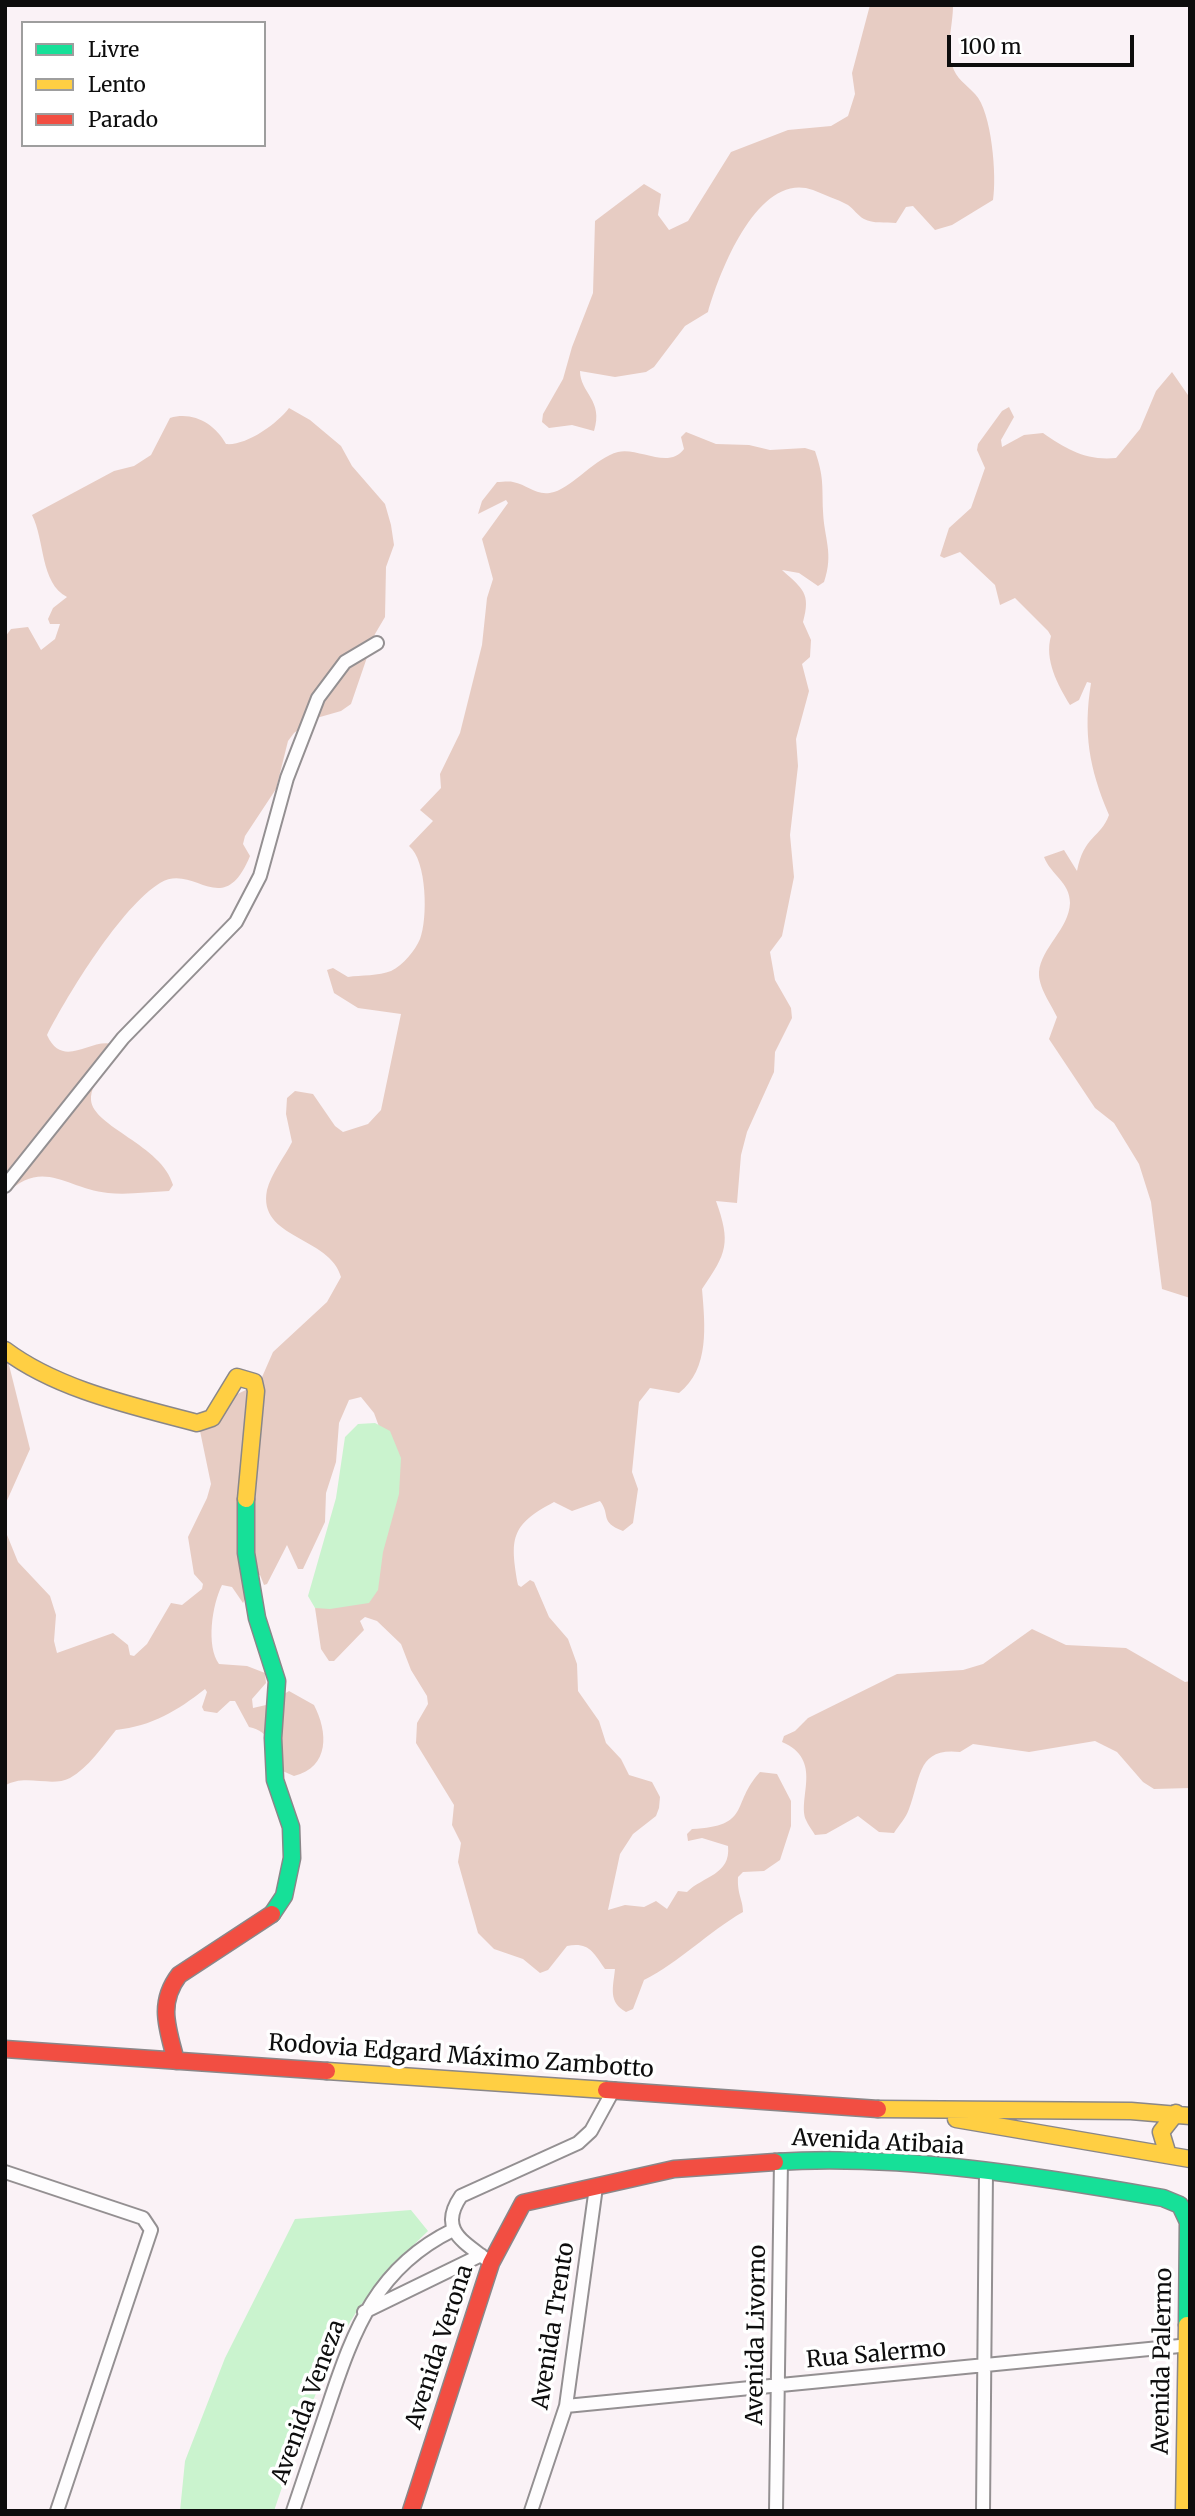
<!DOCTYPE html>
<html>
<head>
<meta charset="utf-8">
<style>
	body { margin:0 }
	#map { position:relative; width:1195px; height:2516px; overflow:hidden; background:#faf2f6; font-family:Merriweather,serif }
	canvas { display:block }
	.frame { position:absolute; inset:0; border:7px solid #0d0d0d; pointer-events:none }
	.legend { position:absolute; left:21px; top:21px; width:245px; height:126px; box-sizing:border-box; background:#fff; border:2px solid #9e9e9e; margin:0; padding:9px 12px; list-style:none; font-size:21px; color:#0d0d0d }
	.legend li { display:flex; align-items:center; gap:14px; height:35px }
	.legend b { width:35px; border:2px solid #9e9e9e }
	.scale { position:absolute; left:947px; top:35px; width:187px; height:32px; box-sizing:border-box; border:4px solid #0d0d0d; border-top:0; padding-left:9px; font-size:21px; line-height:24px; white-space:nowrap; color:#0d0d0d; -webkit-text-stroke:5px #fff; paint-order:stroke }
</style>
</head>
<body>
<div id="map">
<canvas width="1195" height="2516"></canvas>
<div class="frame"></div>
<ul class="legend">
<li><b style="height:9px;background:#16e098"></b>Livre</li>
<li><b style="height:9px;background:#ffcf43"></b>Lento</li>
<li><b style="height:9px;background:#f24e42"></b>Parado</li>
</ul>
<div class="scale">100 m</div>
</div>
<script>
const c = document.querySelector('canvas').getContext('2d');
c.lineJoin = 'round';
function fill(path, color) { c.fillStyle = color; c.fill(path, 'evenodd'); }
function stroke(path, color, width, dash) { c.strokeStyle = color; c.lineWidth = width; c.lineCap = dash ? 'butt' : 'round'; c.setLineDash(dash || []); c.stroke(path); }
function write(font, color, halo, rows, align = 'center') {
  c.font = font + ' Merriweather,serif'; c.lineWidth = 7; c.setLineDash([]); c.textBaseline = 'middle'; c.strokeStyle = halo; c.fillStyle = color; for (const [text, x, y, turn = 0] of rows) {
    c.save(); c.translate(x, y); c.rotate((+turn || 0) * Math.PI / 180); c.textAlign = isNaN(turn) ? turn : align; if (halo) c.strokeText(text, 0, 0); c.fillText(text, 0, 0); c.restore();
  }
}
fill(new Path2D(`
	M870,5H953C953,26 946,44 952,65C956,79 966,84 975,94C992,111 997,178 993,200L952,225L935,230L913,206L906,207L896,223C886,222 873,224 864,219C858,216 854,209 848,205C837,199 824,195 813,190C758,170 719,273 708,312L685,326L654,367L646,372L615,377L580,371C580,393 604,400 594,431L572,425L549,428L542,422L543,414L563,379L572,347L593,293L595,221L644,184L661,194L658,215L669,230L688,221L731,152L788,130L831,126L848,116L855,94L852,73Z
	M1172,372L1190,398V1298L1162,1289L1151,1202L1139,1164L1114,1123L1095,1108L1049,1039L1057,1017C1051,1004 1038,987 1039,972C1041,948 1069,929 1070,903C1070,882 1051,875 1044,857L1064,850L1077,871C1084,835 1100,839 1109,815C1089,768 1083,733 1091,683L1087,682L1079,700L1070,705C1058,685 1044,660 1051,636L1048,631L1015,598L1000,605L995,585L960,552L944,558L940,556L949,528L971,508L985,468L977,450L978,444L1002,411L1009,407L1014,417L1001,440L1002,447L1024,435L1043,433C1066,449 1086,461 1116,458L1140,429L1156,391Z
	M289,408L310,420L341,446L352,466L385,504L391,525L394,545L386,567L385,617L375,634L351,704L341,711L313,719L294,733L288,741L276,789L245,836L243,844L250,856C223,922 194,862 160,883C121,907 68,994 47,1035C63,1070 90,1038 112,1044C112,1065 90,1081 91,1100C93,1127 162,1145 173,1185L169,1191C149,1192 127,1195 108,1193C66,1189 43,1157 5,1195V637L11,629L28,627L41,650L55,639L60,624H50L48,619L53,608L67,597C40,583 45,540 32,515L114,471L134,466L151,455L170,418C193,411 215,424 226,444C246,446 277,424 289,408Z
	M686,432L716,444L749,445L770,450L805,448L815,451C824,477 822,485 823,511C824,539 834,553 824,582L818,586L799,573L782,570C803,589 811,593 803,622L811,640L810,657L802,664L809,691L796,739L798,766L790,835L794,877L782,936L770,952L775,980L791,1008L792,1018L775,1052L774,1072L747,1132L741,1155L737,1203L716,1201C731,1243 727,1253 702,1289C705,1325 710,1369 679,1393L650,1388L639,1402L632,1472L638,1489L633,1523L623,1531C599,1522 611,1515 600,1501L572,1511L554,1502C510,1525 510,1539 518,1585L521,1587L530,1580L534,1582L549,1617L568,1639L577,1664L578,1691L599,1721L606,1743L621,1759L629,1775L652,1782L660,1797L659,1808L656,1816L633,1834L620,1854L608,1910L625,1905L644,1907L656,1901L667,1909L678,1891L687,1892C703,1876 731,1875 728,1846L702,1838L688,1841L687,1834L692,1829C752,1826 730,1805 760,1772L777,1774L791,1801V1826L780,1860L764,1871L743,1872L738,1877C737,1894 743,1900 743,1912C708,1932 680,1962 644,1980L633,2009L626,2012C608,2002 613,1988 615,1969H605C593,1952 589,1942 567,1946L548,1970L540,1973L523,1959L494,1949L478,1933L458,1862L461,1843L452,1825L454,1805L416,1743L417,1723L428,1704L427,1696L411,1670L401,1644L377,1621L365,1617L360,1621L364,1630L334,1661H329L321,1649L314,1601L381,1432L374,1413L361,1397L349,1400L339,1423L336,1462L326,1493L325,1522L303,1569H298L287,1545L267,1584L264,1585L260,1575L257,1576L243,1603L232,1587L222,1585C212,1605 206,1646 219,1664L247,1666L265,1673L266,1683L252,1699L253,1708L266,1705L289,1691L314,1705C328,1732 330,1767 294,1776L278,1769C272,1749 271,1731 249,1727L235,1701H230L217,1713L204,1711L202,1707L207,1692L205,1689C177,1711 152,1726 116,1730C103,1746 88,1768 70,1778C51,1788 24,1773 5,1786V1530L18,1562L50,1596L56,1615L54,1641L57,1653L113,1633L128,1645L130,1655L134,1656L147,1644L171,1603L182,1605L202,1589L203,1584L194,1574L188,1537L207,1498L211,1484L200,1431L235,1395L259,1384L273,1352L327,1302L341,1277C330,1236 257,1239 267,1190C271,1174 285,1156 292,1142L286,1114L287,1098L295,1091L313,1094L335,1126L343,1132L368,1124L381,1110L401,1014L358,1008L334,993L327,970L333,968L348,977C361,975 379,976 391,971C403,965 415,951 420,939C428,919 427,860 409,846L433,821L420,810L441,788L440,774L460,733L482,645L487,598L493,579L482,539L508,503L506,500L478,514L482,501L497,482C502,482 509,481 513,482C529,485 536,497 554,492C574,486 595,458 618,452C638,447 669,470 684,449L681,437Z
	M5,1349L30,1449L5,1505Z
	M1032,1629L1066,1645L1126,1648L1185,1682L1190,1681V1788L1154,1789L1143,1782L1117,1752L1095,1741L1029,1752L973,1744L960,1752C917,1747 921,1778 909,1809C906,1818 899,1825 894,1833L879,1832L858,1816L826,1834L815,1835C812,1830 808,1825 806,1820C797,1798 824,1760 782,1742L784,1736L795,1731L808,1718L897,1674L963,1670L983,1664Z`), '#e7ccc3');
fill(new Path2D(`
	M375,1423L390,1431L401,1458L399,1494L383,1552L378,1590L369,1603L330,1609L315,1608L308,1596L336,1498L345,1437L358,1424Z
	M411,2210L428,2231C406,2252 384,2274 366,2298C326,2351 296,2447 274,2511H180L185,2461L225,2358L295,2219Z`), '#caf3ce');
const street = new Path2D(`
	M5,1186L123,1038L236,922L260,876L287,778L318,698L345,662L377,643
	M5,2172L143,2218L151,2230L57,2511
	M491,2263C465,2242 437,2231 461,2196L578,2143L591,2131L614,2089
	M364,2312L481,2255
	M566,2406L1190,2345
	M293,2511C305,2475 317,2439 329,2404C354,2329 377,2267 453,2230
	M531,2511L566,2406L596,2187
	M776,2511L781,2160
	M983,2511L986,2172`);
const fast = new Path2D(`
	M246,1499V1553L257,1618L277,1681L273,1738L275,1780L291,1827L292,1858L284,1896L272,1914
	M775,2162C902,2154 1038,2176 1163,2198L1180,2205L1188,2222L1187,2325`);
const slow = new Path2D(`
	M5,1350C58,1390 134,1406 197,1423L212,1418L237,1377L254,1382L256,1391L246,1499
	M327,2071L606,2090
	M878,2109L1131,2111L1190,2116
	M956,2119L1190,2159
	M1168,2155L1161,2132L1176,2113
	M1184,2511L1187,2325`);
const jam = new Path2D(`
	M5,2049L327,2071
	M176,2061C168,2029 157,2004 179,1975L272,1914
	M606,2090L878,2109
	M411,2511L491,2263L523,2203L674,2169L775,2162`);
stroke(street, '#949092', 16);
stroke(fast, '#8a8789', 19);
stroke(slow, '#8a8789', 19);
stroke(jam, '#8a8789', 19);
stroke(street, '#fefdfe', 12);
stroke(fast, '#16e098', 16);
stroke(slow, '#ffcf43', 16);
stroke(jam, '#f24e42', 16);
write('23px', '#0d0d0d', '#fff', [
	["Rodovia Edgard Máximo Zambotto",461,2057,4],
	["Avenida Atibaia",878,2143,3],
	["Avenida Trento",554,2326,-81],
	["Avenida Livorno",757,2335,-89],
	["Avenida Verona",440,2347,-72],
	["Rua Salermo",876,2355,-5],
	["Avenida Palermo",1163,2361,-89],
	["Avenida Veneza",309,2402,-70]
]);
</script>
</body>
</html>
